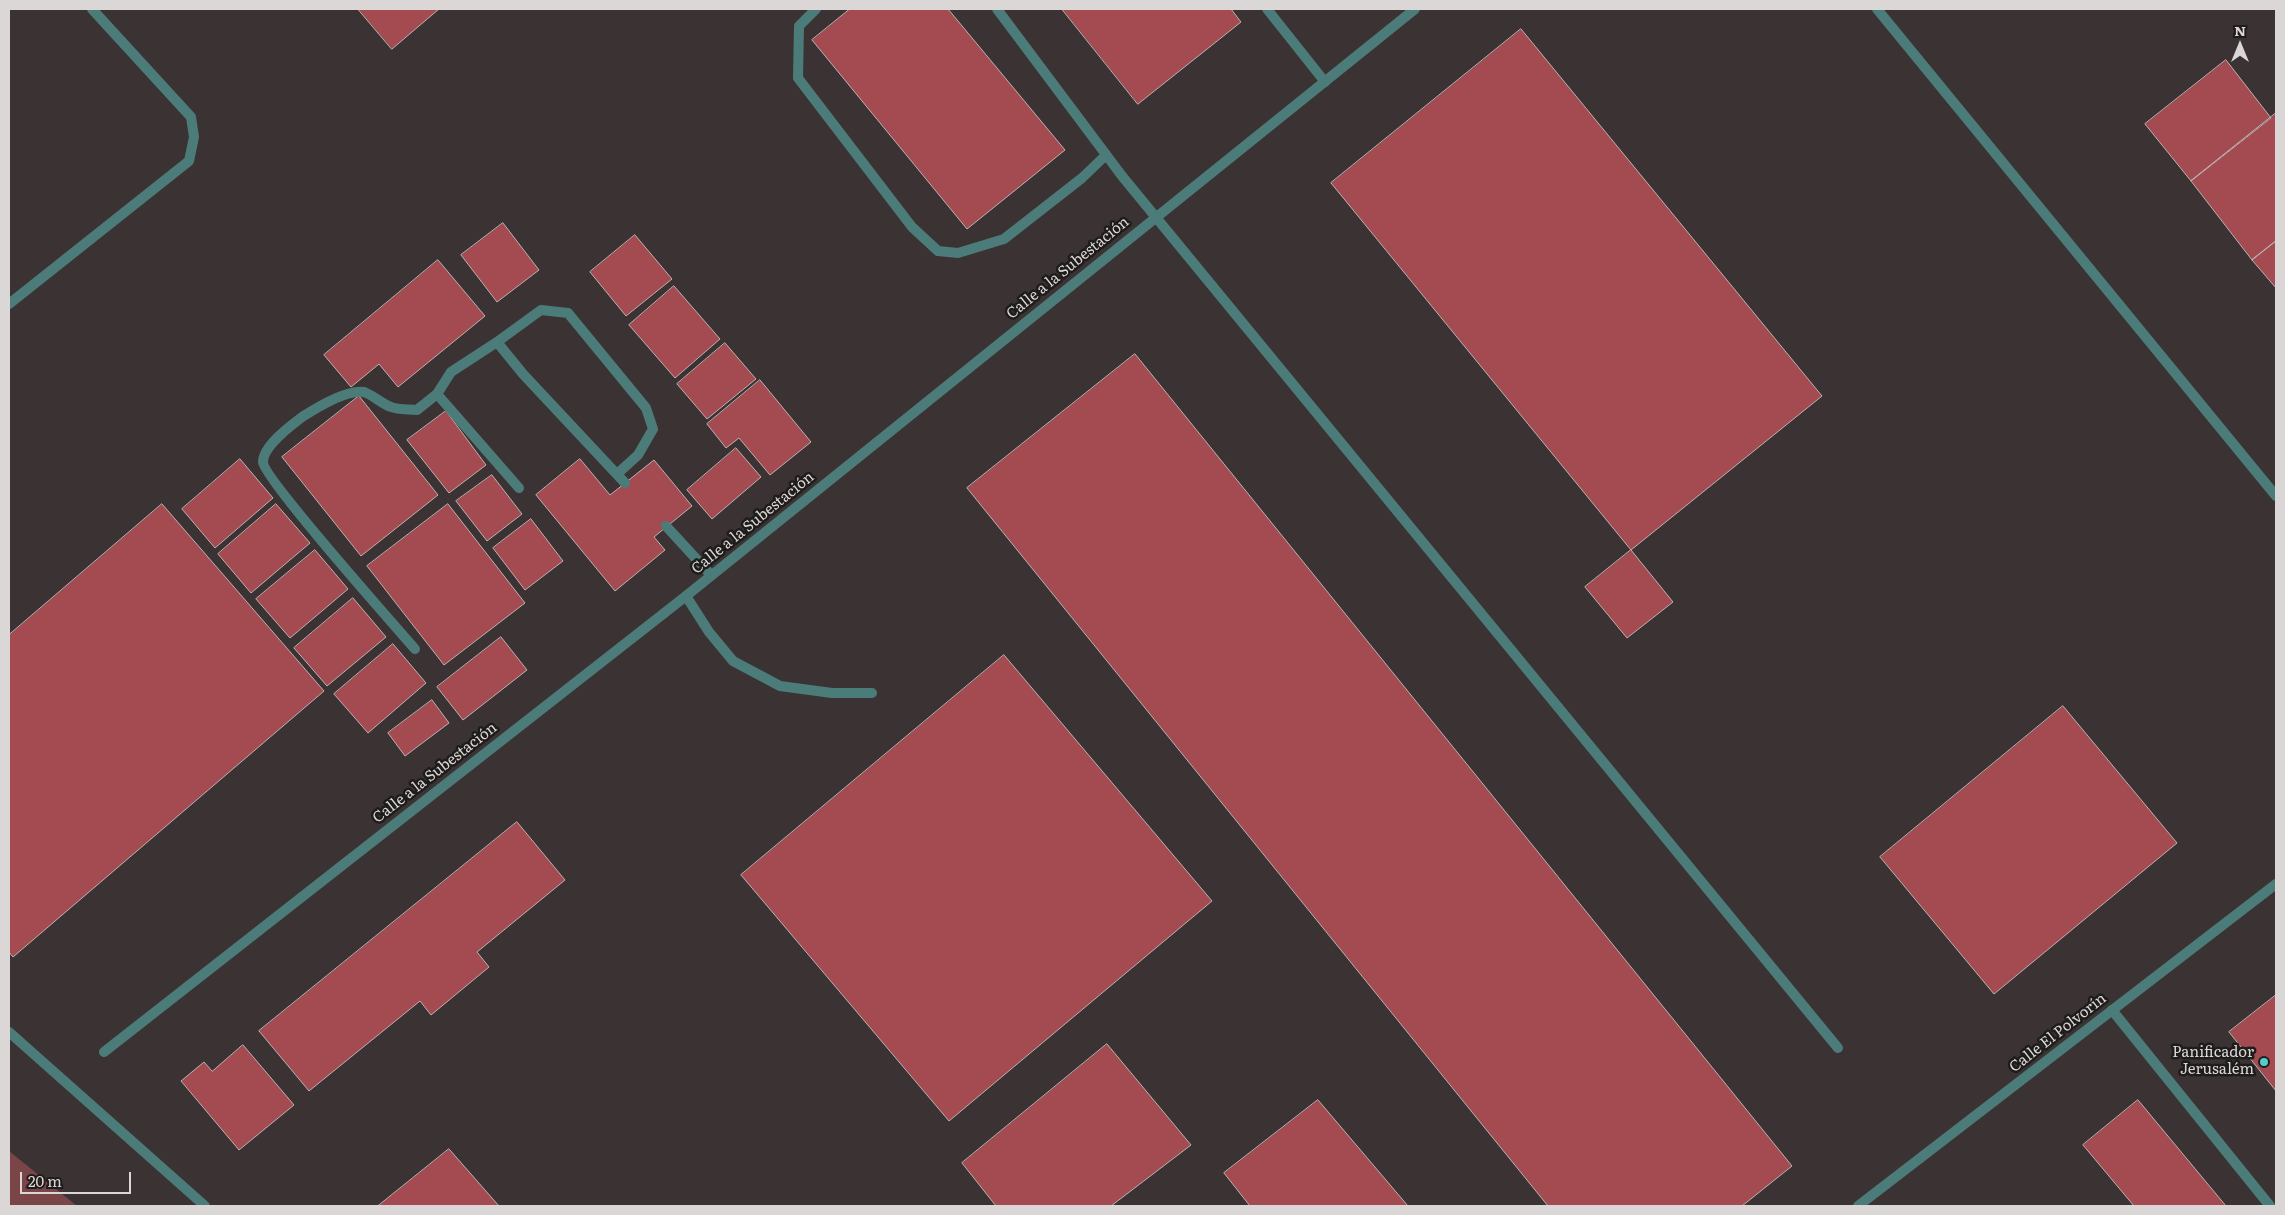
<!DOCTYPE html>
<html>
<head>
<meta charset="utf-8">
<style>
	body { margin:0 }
	#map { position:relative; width:2285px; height:1215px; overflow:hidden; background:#3b3333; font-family:Literata,serif }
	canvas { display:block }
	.frame { position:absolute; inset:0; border:10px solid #dbd7d6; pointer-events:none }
	.north { position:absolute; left:2215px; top:20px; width:50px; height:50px; -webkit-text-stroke:4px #1f1c1c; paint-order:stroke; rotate:0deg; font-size:14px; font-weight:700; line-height:20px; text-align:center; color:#dbd7d6 }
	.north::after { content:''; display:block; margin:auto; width:18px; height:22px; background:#dbd7d6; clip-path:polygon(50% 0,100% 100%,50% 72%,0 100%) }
	.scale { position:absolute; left:20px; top:1172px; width:111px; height:22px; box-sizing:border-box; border:2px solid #dbd7d6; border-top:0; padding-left:6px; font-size:15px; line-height:18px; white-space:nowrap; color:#dbd7d6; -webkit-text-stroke:4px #1f1c1c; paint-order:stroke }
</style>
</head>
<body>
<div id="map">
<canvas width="2285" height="1215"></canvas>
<div class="frame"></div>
<div class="north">N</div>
<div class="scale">20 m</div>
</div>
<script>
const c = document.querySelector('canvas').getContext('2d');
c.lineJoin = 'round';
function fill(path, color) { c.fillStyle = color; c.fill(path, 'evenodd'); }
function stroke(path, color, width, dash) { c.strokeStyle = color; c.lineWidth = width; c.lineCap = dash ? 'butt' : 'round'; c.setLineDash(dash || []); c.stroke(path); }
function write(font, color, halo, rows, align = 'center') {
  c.font = font + ' Literata,serif'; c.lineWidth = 5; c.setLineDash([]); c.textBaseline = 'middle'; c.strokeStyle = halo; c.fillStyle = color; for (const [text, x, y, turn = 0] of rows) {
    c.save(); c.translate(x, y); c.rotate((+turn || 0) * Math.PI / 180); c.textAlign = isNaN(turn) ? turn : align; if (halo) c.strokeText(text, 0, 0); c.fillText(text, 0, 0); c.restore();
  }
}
fill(new Path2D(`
	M9,1151L77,1206H9Z`), '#7a4547');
const building = new Path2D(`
	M358,9H439L392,49Z
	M850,9H948L1065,150L967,229L812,40Z
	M1062,9H1231L1241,22L1138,104Z
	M1521,29L1822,396L1631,550L1331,183Z
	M2226,60L2271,118L2191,181L2145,124Z
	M2276,113V241L2252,260L2191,181Z
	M503,223L539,270L497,302L461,255Z
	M635,235L672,279L626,316L590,272Z
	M2276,241V288L2252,260Z
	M438,260L485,316L398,387L379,364L351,387L324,355Z
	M674,286L720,339L675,378L629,325Z
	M725,343L756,379L707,419L677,384Z
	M1135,354L1792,1166L1742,1206H1548L967,488Z
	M760,380L811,442L770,475L739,438L726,448L707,424Z
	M359,396L438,495L361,556L282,457Z
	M446,411L486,465L449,493L407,440Z
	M736,448L761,477L712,519L687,490Z
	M240,459L273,498L215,548L182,509Z
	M580,459L610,495L654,460L692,506L654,537L665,550L615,591L536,495Z
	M492,475L522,514L487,541L456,501Z
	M162,504L324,691L13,957L9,952V635Z
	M276,504L310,543L251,593L218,554Z
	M448,504L525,603L444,665L367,566Z
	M531,519L563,561L525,590L493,548Z
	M315,550L348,589L290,638L256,599Z
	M1631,550L1673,602L1627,638L1585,587Z
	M353,598L386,637L327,686L294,648Z
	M501,637L527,670L463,720L437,687Z
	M393,644L426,683L368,733L334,694Z
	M1004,655L1212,901L949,1121L741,875Z
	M432,700L449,723L405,756L388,733Z
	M2063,706L2177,843L1994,994L1880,857Z
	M517,822L565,880L477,952L489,967L431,1015L420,1001L309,1091L259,1031Z
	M2276,995V1091L2229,1032Z
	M1107,1044L1191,1145L1111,1206H996L962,1163Z
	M243,1045L294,1105L239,1150L181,1081L204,1062L212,1071Z
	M1318,1100L1408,1206H1250L1224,1173Z
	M2138,1100L2226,1206H2134L2083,1145Z
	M449,1149L499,1206H378Z`);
fill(building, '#a44b51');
stroke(building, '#bcb2b2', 1);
stroke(new Path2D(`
	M816,9L799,26L798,78L912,227L938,251L958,253L1004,239L1082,178L1106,155
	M997,9L1122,176L1838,1048
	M1267,9L1325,82
	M1877,9L2276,496
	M9,304L189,161L194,137L191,117L92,9
	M497,342L541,310L568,313L646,408L653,429L638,455L617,474
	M437,394L519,488
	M666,526L711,575
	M686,596L709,632L733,661L780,686L832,693H872
	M415,649C395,626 263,477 263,462C263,446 290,426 302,417C316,408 347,389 364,392C373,395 382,404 391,407C398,410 409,409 417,410L437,394L451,372L497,342L523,374L625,483
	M2112,1010L2270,1206
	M9,1032L205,1206`), '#4b7c79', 10);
stroke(new Path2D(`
	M104,1052L686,596L1415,9
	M1858,1206L2276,884`), '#4b7c79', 10);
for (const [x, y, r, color] of [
	[2264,1062,5,"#53cdc9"]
]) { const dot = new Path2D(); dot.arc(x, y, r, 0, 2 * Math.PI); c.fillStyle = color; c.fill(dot); stroke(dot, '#1f1c1c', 2); }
write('15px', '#dbd7d6', '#1f1c1c', [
	["Calle a la Subestación",1068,268,-39],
	["Calle a la Subestación",753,523,-39],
	["Calle a la Subestación",435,773,-38],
	["Calle El Polvorín",2058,1033,-38]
]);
write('15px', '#dbd7d6', '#1f1c1c', [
	["Panificador",2254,1053],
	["Jerusalém",2254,1070]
], 'right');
</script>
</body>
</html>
